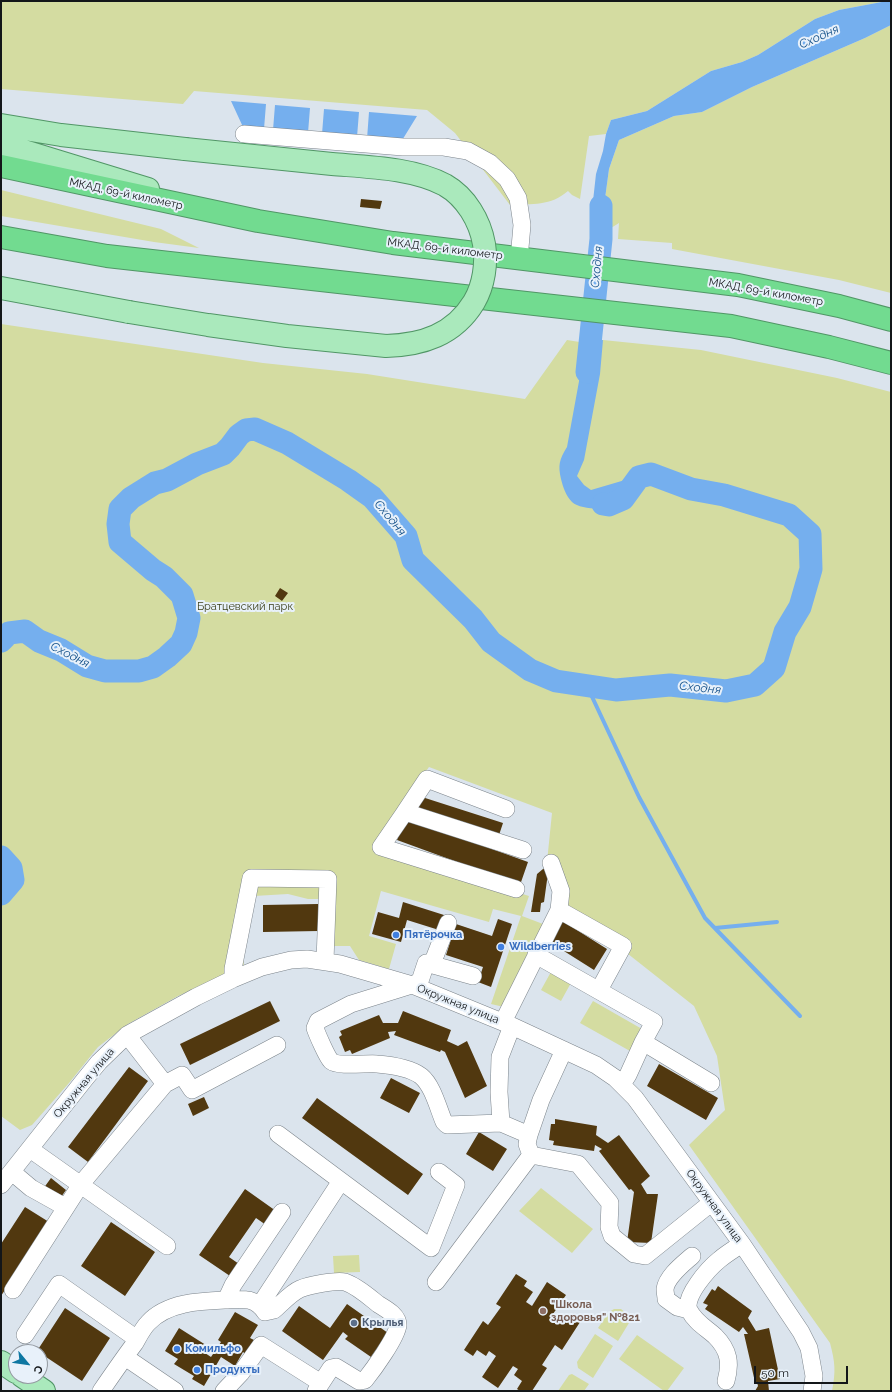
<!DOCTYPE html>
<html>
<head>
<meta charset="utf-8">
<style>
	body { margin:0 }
	#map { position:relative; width:892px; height:1392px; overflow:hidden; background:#dbe4ed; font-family:Raleway,sans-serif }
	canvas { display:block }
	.frame { position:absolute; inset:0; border:2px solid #131619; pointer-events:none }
	.north { position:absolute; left:8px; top:1344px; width:40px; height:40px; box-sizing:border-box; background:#e8f1fa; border:1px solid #9399a0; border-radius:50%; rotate:119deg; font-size:11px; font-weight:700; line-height:16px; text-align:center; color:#131619 }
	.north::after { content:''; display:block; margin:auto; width:14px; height:18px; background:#0e77a2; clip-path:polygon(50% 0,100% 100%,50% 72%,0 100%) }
	.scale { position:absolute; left:754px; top:1366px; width:94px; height:18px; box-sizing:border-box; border:2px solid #131619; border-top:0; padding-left:5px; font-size:12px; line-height:14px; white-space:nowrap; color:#131619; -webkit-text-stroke:3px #e8f1fa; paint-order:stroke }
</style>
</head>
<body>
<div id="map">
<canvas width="892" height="1392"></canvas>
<div class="frame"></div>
<div class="north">С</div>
<div class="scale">50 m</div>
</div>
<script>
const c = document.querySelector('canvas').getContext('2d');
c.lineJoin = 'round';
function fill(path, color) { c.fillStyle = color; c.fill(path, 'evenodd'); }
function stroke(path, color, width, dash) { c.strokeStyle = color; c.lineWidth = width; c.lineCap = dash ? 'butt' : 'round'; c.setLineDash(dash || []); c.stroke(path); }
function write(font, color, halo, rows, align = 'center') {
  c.font = font + ' Raleway,sans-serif'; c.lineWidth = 4; c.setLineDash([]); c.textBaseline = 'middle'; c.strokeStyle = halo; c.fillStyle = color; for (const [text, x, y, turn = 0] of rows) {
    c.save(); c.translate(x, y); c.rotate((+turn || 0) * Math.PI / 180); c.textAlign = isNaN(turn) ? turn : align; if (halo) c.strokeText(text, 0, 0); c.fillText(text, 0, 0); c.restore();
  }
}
fill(new Path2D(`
	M1,1H887L839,10L815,19L758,55L742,62L711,71L647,111L611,120L606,134L589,136L580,199L572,195L568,191C551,206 532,204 510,205L455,133L427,110L194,91L183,104L1,89Z
	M891,25V293L839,280L672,249V243L618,239L619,223L611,228L607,238L604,206L609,169L619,140L674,116L702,112L752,87L865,38Z
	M1,190L161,229L199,248L154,242L1,216Z
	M1,324L263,363L367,374L525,399L567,340L586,343L603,340L701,350L837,378L891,392V1391H832C836,1371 835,1362 830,1343L689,1145L725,1110L717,1056L694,1006L566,905L547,862L552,813L429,767L372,847L529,896L522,916L543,924L504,1007L491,1004L521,916L493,909L489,922L381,891L369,936L396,944L389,969L359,960L350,946H331L329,899H308L288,894L254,896L238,899L244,967L178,996L128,1024L98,1047L69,1083L32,1125L20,1130L1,1116Z
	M552,970L572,981L561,1001L541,990Z
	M593,1001L642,1029L630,1051L580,1023Z
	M541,1188L593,1229L572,1253L519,1211Z
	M359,1255L360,1272L334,1273L333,1256Z
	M614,1309H621L632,1318L618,1341L598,1328L609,1312Z
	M595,1334L613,1346L593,1378L578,1368L577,1362Z
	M637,1335L684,1368L667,1391H664L619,1359Z
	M572,1374L589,1384L584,1391H558L569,1375Z`), '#d4dca1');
fill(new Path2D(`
	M887,1H891V25L865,38L752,87L702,112L674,116L619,140L609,169L604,206L607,238L594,237L595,215L593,201L596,174L603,151L606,134L611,120L647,111L711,71L742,62L758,55L815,19L839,10Z
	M231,101L266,104L264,129L243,127Z
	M275,105L310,108L308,133L273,130Z
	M324,109L359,112L357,137L322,134Z
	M369,112L417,116L401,142L367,139Z
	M603,340L600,374L584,460L577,476L584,485L591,490L625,480L631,498C626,501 622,504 617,506C606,510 581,510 572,502C566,496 563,487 561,479C558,465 559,460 567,447L586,343Z`), '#75afee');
stroke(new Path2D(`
	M587,686L639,797L705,918L800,1016
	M715,928L777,922`), '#75afee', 4);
stroke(new Path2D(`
	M587,372L601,239V206
	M1,641L9,633L25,631L39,641L61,650L87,666L105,671H139L153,667L167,657L181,644L186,633L189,618L182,595L164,577L153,570L120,542L118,524L120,509L131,498L155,483L167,480L197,464L223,454L230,447L239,435L246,430L255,429L287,443L348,480L372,497L406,536L413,560L473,619L491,642L530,670L556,681L616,690L670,685L726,691L755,685L774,668L785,632L800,607L811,569L810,534L789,515L724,495L691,489L651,474L639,477L623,499L609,505L603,504
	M1,857L11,868L13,880L1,894`), '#75afee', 23);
fill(new Path2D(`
	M361,199L382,201L380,209L360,207Z
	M280,588L288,593L282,601L275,596Z
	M422,797L503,823L499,835L418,808Z
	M406,818L528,862L520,885L397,840Z
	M546,868L548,873L544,902L541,903L540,912H531L537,874L543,869Z
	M403,902L444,915L439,930L407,920L401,942L372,934L378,912L399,918Z
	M318,904V931L263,932V905Z
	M498,919L512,924L491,987L478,982L483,967L446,955L456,924L492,936Z
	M561,920L607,949L594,970L548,941Z
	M270,1001L280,1021L190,1065L180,1044Z
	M403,1011L451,1030L447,1041L458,1046L467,1041L487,1086L465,1098L445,1052L441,1050L440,1052L394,1035L396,1031L388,1032L390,1038L352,1054L350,1050L345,1052L339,1037L342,1035L340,1031L379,1015L383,1023H398Z
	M659,1064L718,1098L706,1120L647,1086Z
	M129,1067L148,1081L88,1162L68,1147Z
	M391,1078L420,1093L409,1113L380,1098Z
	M204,1097L209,1108L193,1116L188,1104Z
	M317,1098L423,1174L408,1195L302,1118Z
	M555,1119L597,1126L596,1135L608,1143L619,1135L650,1176L641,1184L647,1194H658L651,1243L627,1242L634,1192L631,1189L629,1190L599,1151L602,1149L595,1145L594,1151L553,1145L554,1141L549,1140L551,1124H555Z
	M479,1132L507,1149L493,1171L466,1154Z
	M51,1178L66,1190L59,1200L43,1189Z
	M245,1189L276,1211L266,1225L256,1218L229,1257L239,1264L230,1276L199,1255Z
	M25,1207L49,1222L1,1296V1244Z
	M111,1222L155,1252L125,1296L81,1266Z
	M516,1274L527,1281L524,1286L533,1292L526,1302L532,1306L547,1282L566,1295L553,1314L559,1318L561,1315L568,1319L573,1313L582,1319L562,1350L555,1345L542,1365L547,1368L532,1391H520L517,1389L522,1381L514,1375L518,1369L513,1366L498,1388L482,1377L496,1356L489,1351L486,1356L477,1350L473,1356L464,1350L483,1321L488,1325L501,1307L496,1304Z
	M718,1286L752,1311L748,1318L756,1331L769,1328L780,1379L768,1381L769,1391H755L758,1386L757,1382H755L744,1334H748L743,1327L739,1332L705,1309L708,1305L703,1303L712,1289L715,1291Z
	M347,1304L388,1333L371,1357L345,1339L348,1336L343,1332L323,1360L282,1331L299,1306L330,1328Z
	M65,1308L110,1338L82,1381L37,1351Z
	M235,1312L258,1325L250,1338L256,1341L247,1355L243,1352L235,1366L221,1357L204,1386L192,1379L194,1376L174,1364L178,1359L165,1351L179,1328L209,1347L205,1353L211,1357L221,1342L218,1340Z`), '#51380f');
const minor = new Path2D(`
	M244,134L403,147H444L468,151L490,163L507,179L518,198L522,225L519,259
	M405,812L427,779L506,809
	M551,863L561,891L559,910
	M516,889L381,847L405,812L523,850
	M536,955L654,1022L643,1042
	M432,964L448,923
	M473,976L426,963L420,981L412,985L351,1004L318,1021L315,1028C317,1034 327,1057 331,1061C338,1067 367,1063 377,1064C390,1065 410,1068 421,1076C433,1086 438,1108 444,1122L447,1125L501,1123L529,1135
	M233,979V969L251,878L328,879L325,961
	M503,1022L559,910L623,946L599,990
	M127,1035L165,1084
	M564,1050L541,1100L529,1135L527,1144L531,1155L578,1164L610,1203L609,1227L612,1236L634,1254L645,1256L711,1203
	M622,1084L628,1075L643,1042L711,1083
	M501,1123L499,1092L500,1057L512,1026
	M278,1134L431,1248L456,1185L439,1172
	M30,1149L167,1246
	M12,1172L31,1188L65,1207
	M1,1185L85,1079L99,1062L127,1035L196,997L233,979L262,967L291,960L307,959L340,964L412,985L512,1026L596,1065L615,1078L635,1098L742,1244L801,1332L809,1348L814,1376L812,1391
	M436,1282L531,1155
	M13,1290L81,1184L165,1084L182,1075L192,1090L277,1045
	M226,1300L233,1285L282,1212
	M260,1305L341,1181
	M689,1310L677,1307L666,1299C666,1296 665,1292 665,1289C667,1276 683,1264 692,1256
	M25,1335L59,1284L137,1339
	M125,1357L175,1391
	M726,1381C731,1363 729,1350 715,1336C706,1328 695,1322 689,1310C683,1297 709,1268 719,1260C726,1254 734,1249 742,1244
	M101,1391C112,1375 123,1359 135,1343C139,1336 143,1328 148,1323C167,1302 201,1301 226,1300C243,1299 255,1297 265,1312L274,1310C281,1304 292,1292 300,1289C309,1285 336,1280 345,1282C357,1286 368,1296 378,1304C386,1309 398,1315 398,1325C397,1337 373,1370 365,1380L359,1381L336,1367L331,1368L316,1391
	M224,1391L241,1373L261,1345L321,1383`);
const major = new Path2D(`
	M1,125L61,135L185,149
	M1,144L148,189
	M1,288L129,312
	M1,1362L16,1372
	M22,1376L44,1391`);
const highway = new Path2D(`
	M1,166L258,221L393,243L738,285L839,306L891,320
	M1,237L107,256L731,326L829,347L891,363`);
stroke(minor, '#7c848b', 18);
stroke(major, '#519666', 24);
stroke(highway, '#519666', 24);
stroke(minor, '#fff', 17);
stroke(major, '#aae9bc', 22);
stroke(highway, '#72db90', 22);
const majorBridge = new Path2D(`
	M129,312L208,325L287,336L386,346C422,345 454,335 474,302C484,285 487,263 484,244C480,221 466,197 445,185C413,168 368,167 332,164C283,159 234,154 185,149`);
stroke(majorBridge, '#519666', 24, []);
stroke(majorBridge, '#aae9bc', 22);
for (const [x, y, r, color] of [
	[396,935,4,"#3f7fe0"],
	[501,947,4,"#3f7fe0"],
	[543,1311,4,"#8d6e63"],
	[354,1323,4,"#5c6f8a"],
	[177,1349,4,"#3f7fe0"],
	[197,1370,4,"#3f7fe0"]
]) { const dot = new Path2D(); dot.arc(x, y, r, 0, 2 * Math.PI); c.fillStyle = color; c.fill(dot); stroke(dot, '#e8f1fa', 1.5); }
write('11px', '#131619', '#e8f1fa', [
	["МКАД, 69-й километр",126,194,12],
	["МКАД, 69-й километр",445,249,7],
	["МКАД, 69-й километр",766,292,10],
	["Окружная улица",458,1004,22],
	["Окружная улица",84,1083,-50],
	["Окружная улица",714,1206,54]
]);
write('11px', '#3b3f1a', '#e8f1fa', [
	["Братцевский парк",245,607]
]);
write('bold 11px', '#366cbe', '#e8f1fa', [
	["Пятёрочка",404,935],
	["Wildberries",509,947],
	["Комильфо",185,1349],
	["Продукты",205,1370]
], 'left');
write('bold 11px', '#785e54', '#e8f1fa', [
	["\"Школа",551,1305],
	["здоровья\" №821",551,1318]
], 'left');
write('bold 11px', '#4e5e75', '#e8f1fa', [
	["Крылья",362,1323]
], 'left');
write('italic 12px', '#135089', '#e8f1fa', [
	["Сходня",819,37,-24],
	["Сходня",597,267,-85],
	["Сходня",390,518,50],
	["Сходня",70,655,27],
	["Сходня",700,688,6]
]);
</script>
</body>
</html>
